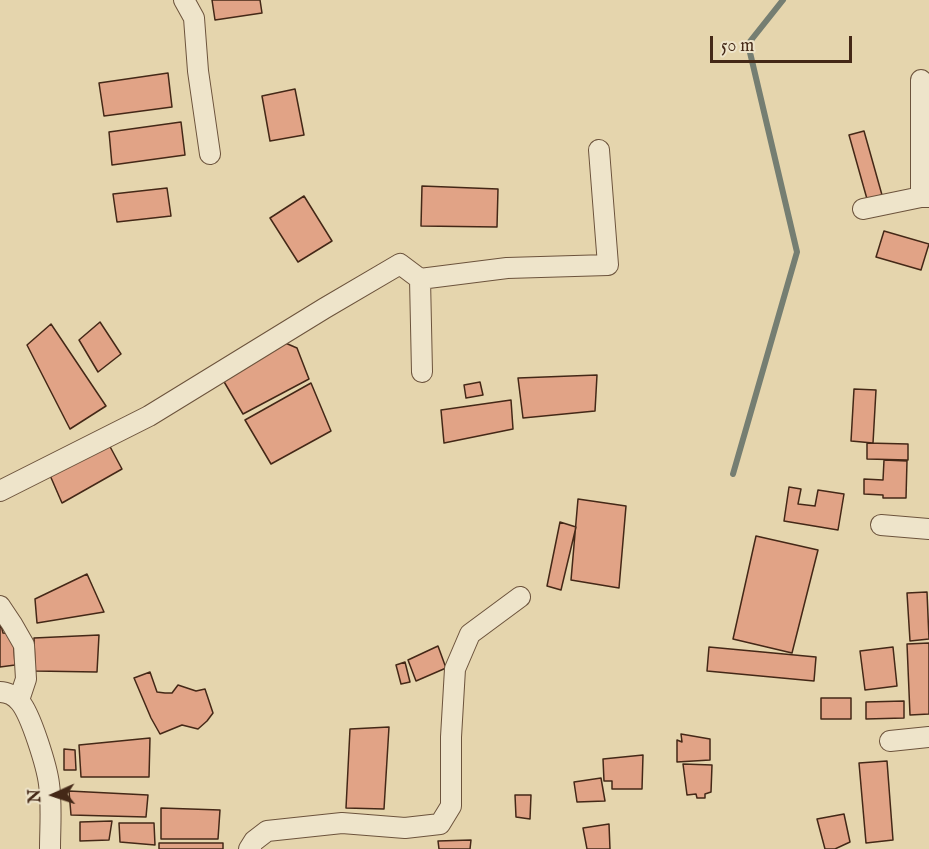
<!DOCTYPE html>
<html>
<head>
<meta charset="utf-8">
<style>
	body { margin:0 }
	#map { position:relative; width:929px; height:849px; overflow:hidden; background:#e5d5ad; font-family:"IM FELL English",serif }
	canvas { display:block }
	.north { position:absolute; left:24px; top:765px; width:60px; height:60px; -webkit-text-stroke:4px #eee4ca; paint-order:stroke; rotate:267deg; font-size:16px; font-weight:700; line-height:24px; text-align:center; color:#442817 }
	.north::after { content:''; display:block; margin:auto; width:21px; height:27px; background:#442817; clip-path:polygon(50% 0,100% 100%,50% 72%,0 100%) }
	.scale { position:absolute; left:710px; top:36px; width:142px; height:27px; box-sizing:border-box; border:3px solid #442817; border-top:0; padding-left:8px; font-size:18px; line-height:21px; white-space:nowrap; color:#442817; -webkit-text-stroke:4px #eee4ca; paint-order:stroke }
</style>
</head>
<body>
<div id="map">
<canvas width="929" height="849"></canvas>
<div class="north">N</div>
<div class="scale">50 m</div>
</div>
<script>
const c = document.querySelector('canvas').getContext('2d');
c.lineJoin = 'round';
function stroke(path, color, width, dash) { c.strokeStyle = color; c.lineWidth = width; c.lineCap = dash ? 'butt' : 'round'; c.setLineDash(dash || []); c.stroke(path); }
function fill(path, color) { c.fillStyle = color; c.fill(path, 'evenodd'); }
stroke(new Path2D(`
	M733,474L797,252L748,44L783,0`), '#757e72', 6);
const building = new Path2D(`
	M212,0H260L262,13L215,20Z
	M168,73L172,107L104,116L99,83Z
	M295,89L304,135L270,141L262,96Z
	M181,122L185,155L112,165L109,132Z
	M864,131L882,195L867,199L849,135Z
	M422,186L498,189L497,227L421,226Z
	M167,188L171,216L117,222L113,194Z
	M304,196L332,241L298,262L270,218Z
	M884,231L929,244L921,270L876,257Z
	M100,322L121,354L98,372L79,340Z
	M51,324L106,406L70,429L27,345Z
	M283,342L297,348L309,379L243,414L223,380Z
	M597,375L595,411L523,418L518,378Z
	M480,382L483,395L466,398L464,385Z
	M311,383L331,431L271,464L245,420Z
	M854,389L876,390L873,443L851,441Z
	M511,400L513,429L444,443L441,410Z
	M107,441L122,469L62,503L49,473Z
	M867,443L908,444V460L867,459Z
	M884,460L907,461L906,498H883V495L864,494V479L883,480Z
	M789,487L801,489L798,504L815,506L818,490L844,494L838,530L784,521Z
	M578,499L626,506L619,588L571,580Z
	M560,522L576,527L561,590L547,586Z
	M756,536L818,550L792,653L733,639Z
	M87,574L104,612L37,623L35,599Z
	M927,592L929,639L910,641L907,593Z
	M0,621L3,633L13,634L15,665L0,667Z
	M99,635L97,672L35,671L34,638Z
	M929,643V714L910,715L907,644Z
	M438,646L446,668L416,681L408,660Z
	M709,647L816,657L814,681L707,671Z
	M893,647L897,686L865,690L860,651Z
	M405,662L410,682L401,684L396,665Z
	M150,672L157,692L165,693H172L178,685L196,691L205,689L213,713L207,721L198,729L182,725L160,734L151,718L134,678Z
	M821,698H851V719H821Z
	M904,701V718L866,719V702Z
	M389,727L384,809L346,808L350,729Z
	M681,734L710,739V760L677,762V740L682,742Z
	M150,738L149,777H81L79,745Z
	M64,749L75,750L76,770H64Z
	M643,755L642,789H612V781H604L603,759Z
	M887,761L893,840L866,843L859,763Z
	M683,764L712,765L711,792L705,794V798H697L696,794L687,795Z
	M601,778L605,801L577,802L574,782Z
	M69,791L148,795L146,817L71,815Z
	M515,795H531L530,819L516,817Z
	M161,808L220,810L218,839H161Z
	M844,814L850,842L835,849H825L817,819Z
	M112,821L109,840L80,841V822Z
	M119,823H154L155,845L120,842Z
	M609,824L610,849H587L583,828Z
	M471,840L470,849H439L438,841Z
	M159,843H223V849H159Z`);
fill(building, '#e1a386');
stroke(building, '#442817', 1.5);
const minor = new Path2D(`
	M184,0L194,18L198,71L210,154
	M921,80V197
	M863,209L921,197H929
	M420,279L422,372
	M0,491L149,416L325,308L400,264L420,279L507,268L608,265L599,150
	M881,525L929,529
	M0,606L12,624L24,645L26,679L19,700
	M0,692C7,692 15,696 20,702C31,715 47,767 49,784C52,805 50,828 50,849
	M890,741L929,737
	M249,849L254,841L267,831L342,823L405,828L440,824L451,806V737L455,669L470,634L520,597`);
stroke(minor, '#6c533c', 22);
stroke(minor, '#eee4ca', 20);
</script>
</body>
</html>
